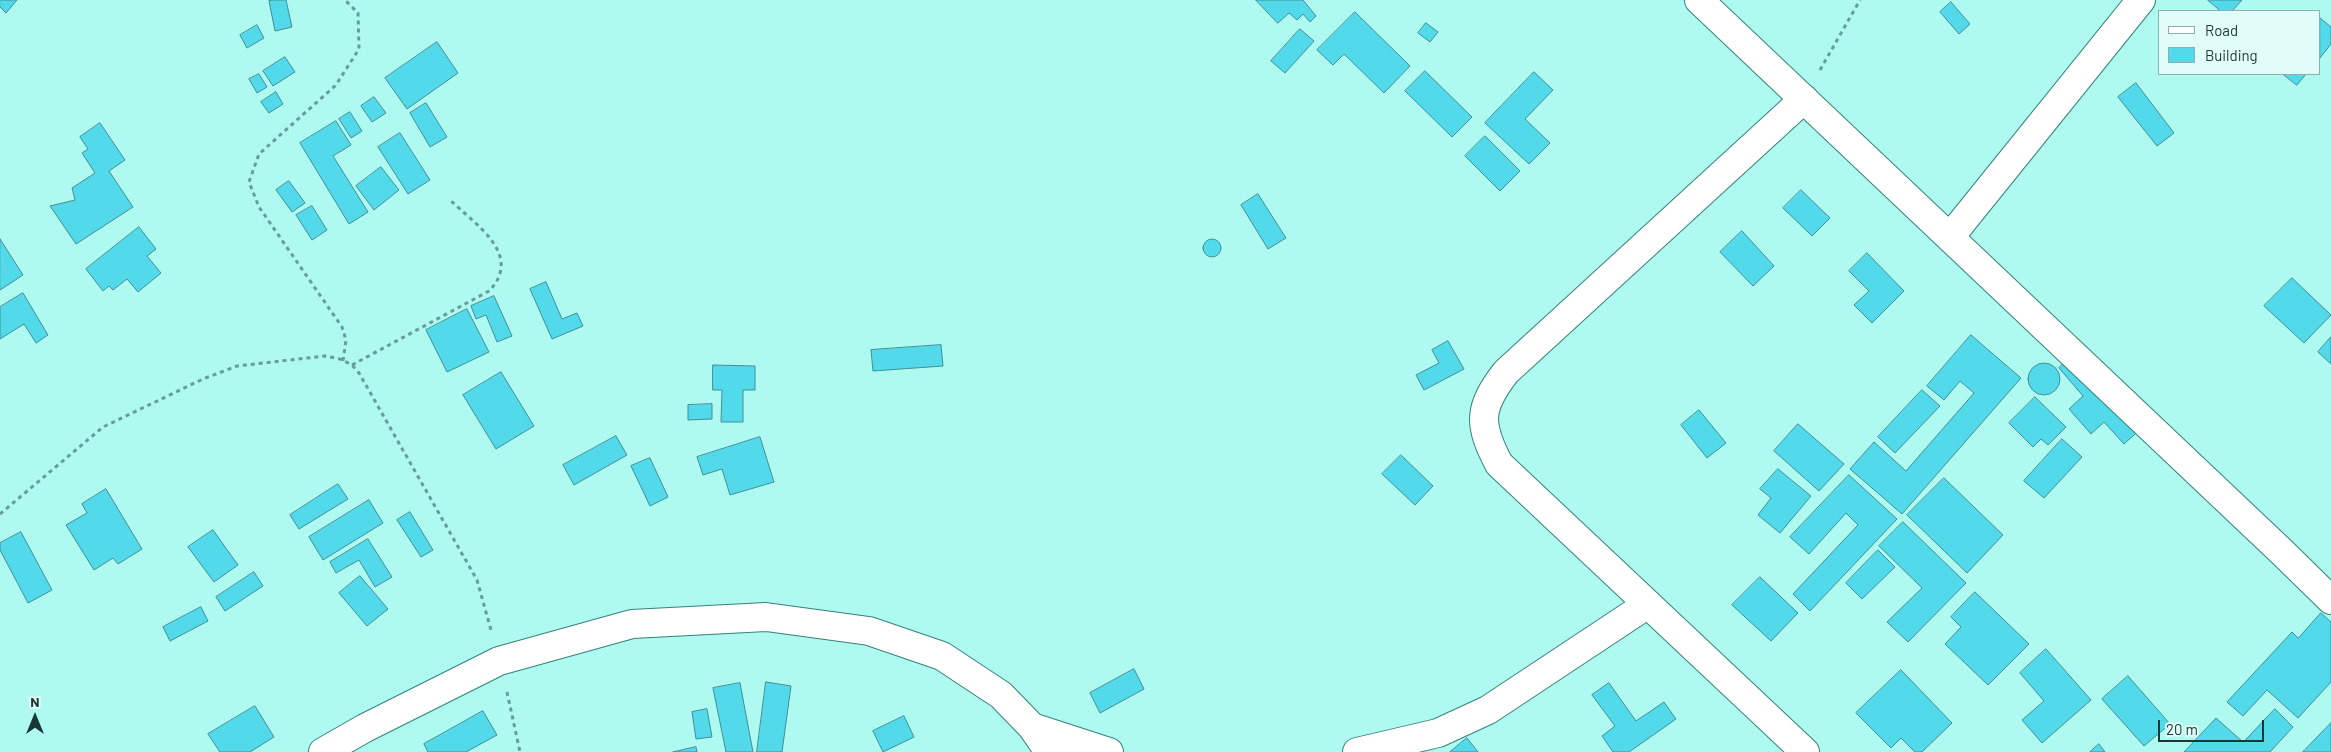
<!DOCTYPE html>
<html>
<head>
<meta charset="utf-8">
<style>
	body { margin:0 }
	#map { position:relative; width:2331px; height:752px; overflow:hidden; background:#aefaf0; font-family:Barlow,sans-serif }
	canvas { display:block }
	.legend { position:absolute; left:2158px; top:10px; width:162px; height:65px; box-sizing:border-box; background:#e0fdf9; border:1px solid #90aeab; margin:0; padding:6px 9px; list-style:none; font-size:15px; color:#193835 }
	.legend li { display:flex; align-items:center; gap:10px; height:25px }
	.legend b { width:25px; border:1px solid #90aeab }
	.north { position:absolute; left:10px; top:692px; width:50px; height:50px; -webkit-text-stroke:4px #e0fdf9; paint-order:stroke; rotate:0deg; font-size:14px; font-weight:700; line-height:20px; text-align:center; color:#193835 }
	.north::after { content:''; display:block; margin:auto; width:18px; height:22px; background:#193835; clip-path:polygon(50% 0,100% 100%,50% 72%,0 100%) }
	.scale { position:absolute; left:2158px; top:720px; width:106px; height:22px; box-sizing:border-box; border:2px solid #193835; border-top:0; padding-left:6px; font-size:15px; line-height:18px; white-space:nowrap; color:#193835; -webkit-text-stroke:4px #e0fdf9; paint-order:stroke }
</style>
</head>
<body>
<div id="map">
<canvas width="2331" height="752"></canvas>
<ul class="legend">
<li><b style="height:6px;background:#fff"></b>Road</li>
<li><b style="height:14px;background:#52daea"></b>Building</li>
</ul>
<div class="north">N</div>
<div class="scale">20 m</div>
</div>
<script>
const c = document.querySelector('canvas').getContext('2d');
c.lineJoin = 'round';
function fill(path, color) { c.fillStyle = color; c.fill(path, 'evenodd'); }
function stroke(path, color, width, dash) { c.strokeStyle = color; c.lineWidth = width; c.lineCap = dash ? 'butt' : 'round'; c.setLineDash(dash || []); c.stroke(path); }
const building = new Path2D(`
	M0,0H17L6,13L0,7Z
	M274,0H286L292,27L275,31L269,1Z
	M1256,0H1303L1316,16L1310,22L1303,14L1297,20L1289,13L1278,23Z
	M2208,0H2242L2232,11H2221Z
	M1951,2L1970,24L1959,34L1940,12Z
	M1355,12L1410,66L1384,93L1344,54L1333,65L1317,50Z
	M2320,18L2331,27V44L2320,58Z
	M1426,23L1438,32L1430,42L1418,33Z
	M257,25L264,38L247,48L240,35Z
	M1300,29L1314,41L1285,73L1271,61Z
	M437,42L458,73L407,109L385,78Z
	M285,57L295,72L273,86L263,71Z
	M1425,71L1472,117L1452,137L1405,91Z
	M1534,72L1553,90L1525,119L1550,143L1529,164L1485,123Z
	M259,74L267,87L257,93L249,79Z
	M2283,74H2306L2297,85Z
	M2136,83L2174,133L2157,146L2118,97Z
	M276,92L283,104L269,113L261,102Z
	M374,97L386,113L372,122L361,106Z
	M426,103L447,137L430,147L410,113Z
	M350,112L362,131L351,138L339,119Z
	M336,121L351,145L333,156L368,212L349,224L300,143Z
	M100,123L125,160L109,171L133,207L76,244L50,206L75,200L72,188L95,173L82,153L88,149L80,137Z
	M400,133L430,180L408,194L378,147Z
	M1485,136L1520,171L1500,191L1465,156Z
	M381,167L399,190L374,210L356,186Z
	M289,181L305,203L292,212L276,190Z
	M1801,190L1830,218L1812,236L1783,208Z
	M1258,194L1286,238L1268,249L1241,205Z
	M312,206L327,230L312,240L296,215Z
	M139,227L156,249L147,256L161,273L138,292L127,279L113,290L109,286L103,291L86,269Z
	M1742,231L1774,266L1753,286L1720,252Z
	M1203 248a9 9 0 1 1 18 0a9 9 0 1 1-18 0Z
	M0,239L23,275L0,290Z
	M1867,253L1904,291L1872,323L1854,305L1869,291L1849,271Z
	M2292,278L2331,315L2304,343L2264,306Z
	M546,282L562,319L577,313L583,326L552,339L530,289Z
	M23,293L48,335L36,343L24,324L0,339V307Z
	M494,296L512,336L497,342L486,315L476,319L471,306Z
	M467,309L489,352L447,372L426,330Z
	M1971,335L2021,378L1902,514L1850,469L1874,442L1906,471L1974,393L1960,381L1944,400L1927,386Z
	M2331,337V364L2318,352Z
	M1448,341L1464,369L1424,390L1416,375L1439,363L1432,350Z
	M941,345L943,366L873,371L871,350Z
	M2078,350L2145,425L2124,444L2104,422L2091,434L2069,409L2083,396L2059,368Z
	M2028 379a16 16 0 1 1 32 0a16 16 0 1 1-32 0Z
	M713,365L755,366V390H743V422H721L722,390H713Z
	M501,372L534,426L496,449L463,395Z
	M1922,390L1940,406L1895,453L1878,437Z
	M2035,397L2066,427L2048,445L2041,439L2033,447L2009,423Z
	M712,404V419L688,420V405Z
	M1699,410L1726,443L1707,458L1681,425Z
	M1798,424L1844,464L1819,491L1774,451Z
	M616,436L627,455L574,485L563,465Z
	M760,437L774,482L730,495L722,469L703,475L697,457Z
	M2062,439L2082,457L2044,498L2024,481Z
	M1401,455L1433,486L1415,505L1382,474Z
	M650,458L668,497L650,506L631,466Z
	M1778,469L1811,496L1780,533L1758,515L1771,498L1760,489Z
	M1849,475L1897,519L1810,611L1793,594L1858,525L1846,513L1809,554L1790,537Z
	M1944,478L2003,535L1967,573L1907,515Z
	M338,484L348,499L299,529L290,515Z
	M106,489L142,549L118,564L113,558L94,570L66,525L87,513L82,504Z
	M369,500L383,523L323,560L309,537Z
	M410,512L433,550L421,557L397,520Z
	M1903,522L1966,583L1908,642L1887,622L1922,588L1879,546Z
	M213,530L238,565L214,582L188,547Z
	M21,532L52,590L28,603L0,550V543Z
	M368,539L392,577L375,587L359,560L336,573L330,562Z
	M1878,550L1895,567L1862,599L1846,583Z
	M254,572L263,586L225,611L216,597Z
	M360,576L388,609L367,626L339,593Z
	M1760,577L1798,613L1771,641L1732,605Z
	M1975,592L2029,644L1988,685L1945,644L1961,627L1951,617Z
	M201,607L208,621L170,641L163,627Z
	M2321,613L2331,622V682L2298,718L2267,690L2243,716L2227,702L2292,632L2298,638Z
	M2046,649L2091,700L2042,743L2022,720L2044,701L2020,673Z
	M1134,669L1144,689L1100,713L1090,693Z
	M1901,670L1952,723L1922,752H1915L1901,738L1891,748L1856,713Z
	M2128,676L2170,724L2144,746L2102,699Z
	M766,682L791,686L782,752H757Z
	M740,683L753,752H726L713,688Z
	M1609,683L1636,721L1664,702L1676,719L1629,752H1613L1602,736L1615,726L1592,695Z
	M255,706L274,737L250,752H220L208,734Z
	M707,709L712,737L696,739L692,712Z
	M2275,709L2293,727L2270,752H2184L2216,718L2243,742Z
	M483,711L497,735L466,752H428L424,744Z
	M904,716L914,737L883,752L873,731Z
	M2331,723V752H2303Z
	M1467,738L1478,752H1450Z
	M2099,744L2105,752H2090Z
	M696,747L697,752H673Z`);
fill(building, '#52daea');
stroke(building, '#428e97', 1);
const street = new Path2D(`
	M1804,99L1506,372C1478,408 1478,424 1499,464L1805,752
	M1950,237L2141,0
	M1032,727L1109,752
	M323,752L365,728L499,661L632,624L766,617L869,631L942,656L1001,695L1032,727L1049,752
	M1357,752L1438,733L1488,710L1648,604`);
const secondary = new Path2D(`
	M1699,0L2283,553L2331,600`);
stroke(street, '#35827a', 30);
stroke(secondary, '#35827a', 30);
stroke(new Path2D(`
	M1820,70L1860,0
	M343,361L346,340L342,327L259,207L249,182L259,154L336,85L359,49L358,13L345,0
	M352,365L489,291C524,255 475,224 450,200
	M0,514L103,427L203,379L237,366L325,356L340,359L352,365L359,373L477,580L491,630
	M507,692L520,752`), '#679d97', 3, [4, 4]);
stroke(street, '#fff', 28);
stroke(secondary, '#fff', 28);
</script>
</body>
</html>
